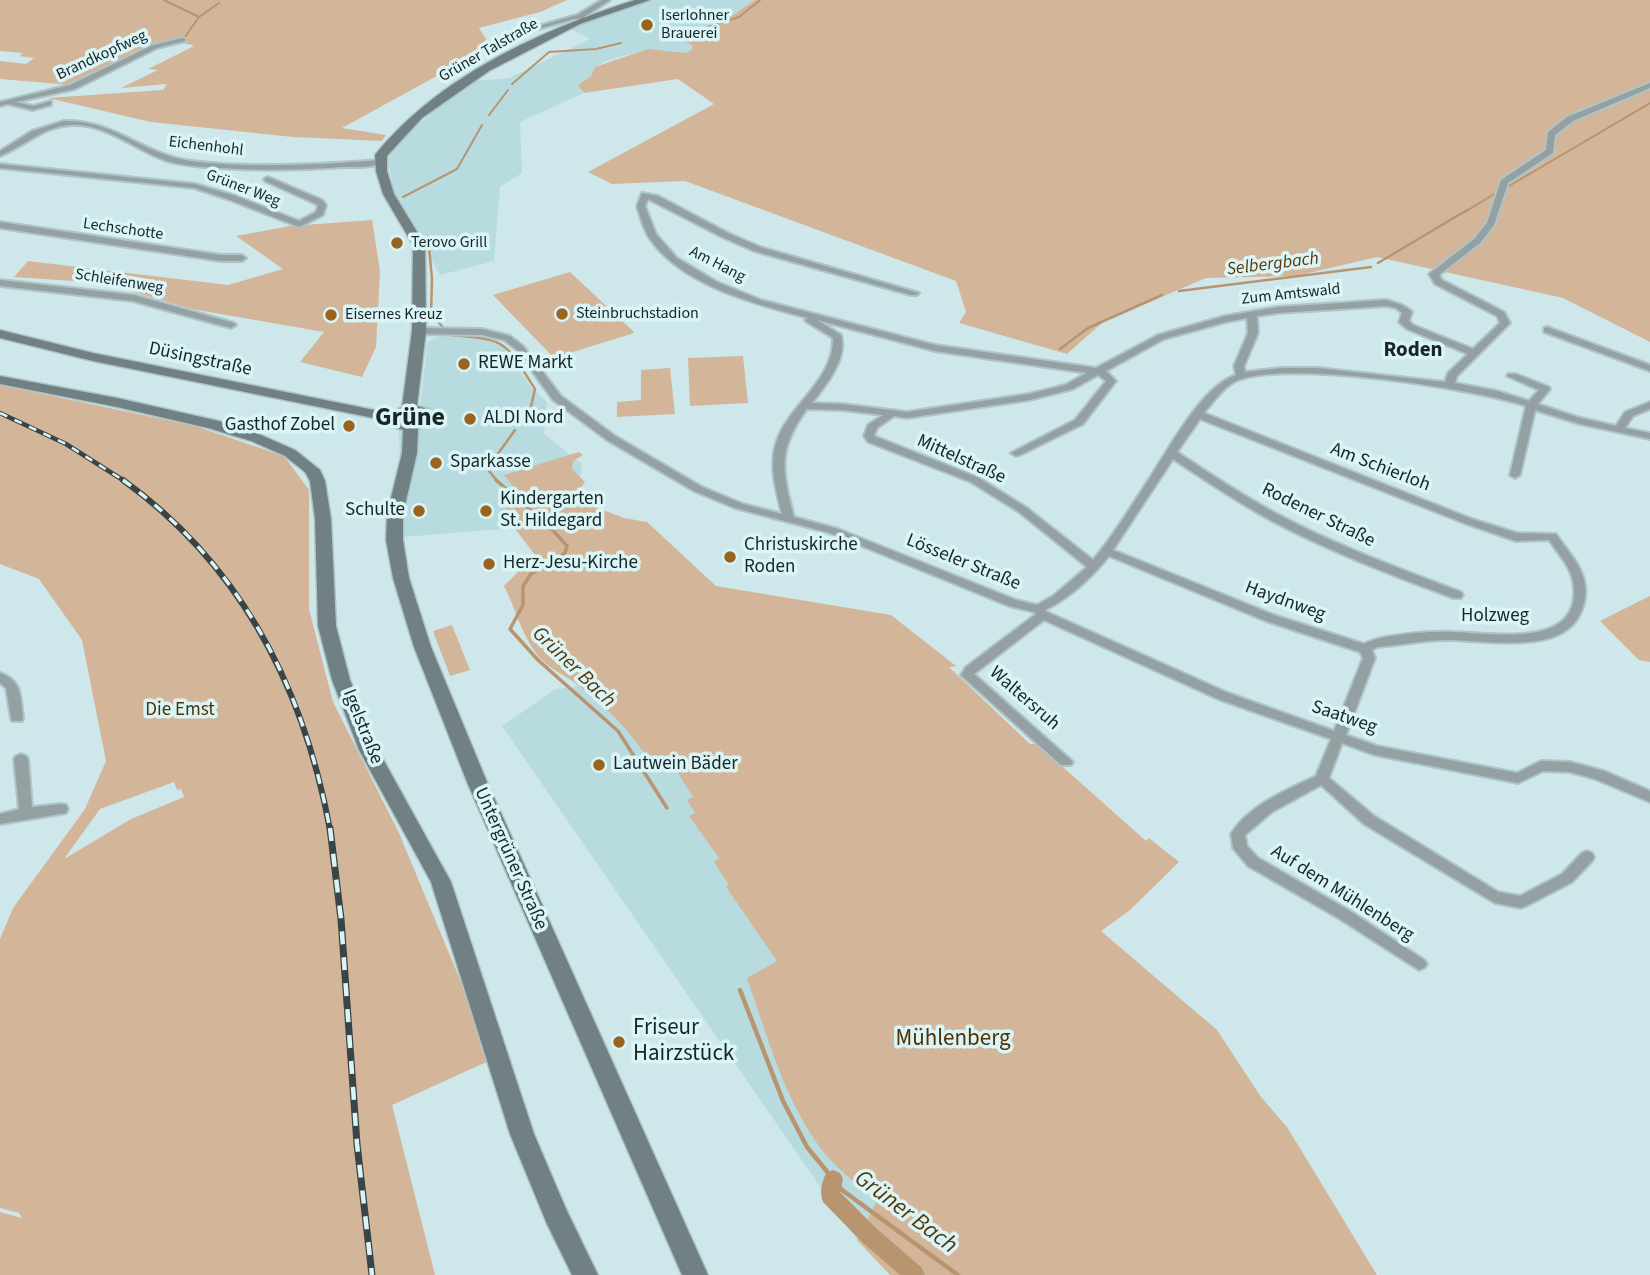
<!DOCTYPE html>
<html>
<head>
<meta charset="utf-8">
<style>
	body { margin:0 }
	canvas { display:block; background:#cde7eb }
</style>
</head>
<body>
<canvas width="1650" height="1275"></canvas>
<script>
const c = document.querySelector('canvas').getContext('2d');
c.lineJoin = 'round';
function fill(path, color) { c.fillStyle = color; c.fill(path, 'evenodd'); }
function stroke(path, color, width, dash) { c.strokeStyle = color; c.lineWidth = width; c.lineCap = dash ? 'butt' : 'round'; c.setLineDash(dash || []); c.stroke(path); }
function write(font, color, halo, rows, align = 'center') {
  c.font = font + ' "Source Sans 3",sans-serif'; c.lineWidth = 7; c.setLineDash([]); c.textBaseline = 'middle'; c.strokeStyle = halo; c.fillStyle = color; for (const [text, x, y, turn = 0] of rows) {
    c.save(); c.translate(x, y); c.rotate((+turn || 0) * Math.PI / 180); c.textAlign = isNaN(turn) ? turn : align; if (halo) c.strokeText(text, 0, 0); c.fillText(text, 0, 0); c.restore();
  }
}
fill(new Path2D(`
	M647,0H755L727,19L699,29L689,43L692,49L687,53L648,49L606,61L595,67L591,76L579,85L584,93L520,122L522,173L500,187L494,261L440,275L394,193L387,154L416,126L471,81L509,78L590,39L567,27Z
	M440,336L487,340L503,347L532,388L547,402L544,434L582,464L577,500L501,509L514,528L402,537L399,431L418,428L427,345L428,342Z
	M580,686L669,750L914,1132L857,1240L502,726L556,689Z`), '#b8dbe0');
fill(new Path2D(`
	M0,0H567L540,12L479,28L486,39V49L342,128L386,135L382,141L293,137L151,122L48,98L163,90L167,84L121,88L158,70L148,69L194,46C184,41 170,45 158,43L71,85L0,79V61L26,64L34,58L20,56L22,53L0,51Z
	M755,0H1650V342L1563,298L1377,257L1296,276L1206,278L1103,322L1067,354L959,323L966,312L956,281L685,181L612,184L588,172L714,104L678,79L584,93L578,85L591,76L595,67L648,49L687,53L692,49V46L681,38L727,19Z
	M372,220L380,271L376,347L362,377L300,362L324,332L192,309L103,283L14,277L28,261L228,285L283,269L236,236L290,226Z
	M570,272L634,332V333L554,358L493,295Z
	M743,356L748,403L690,406L688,358Z
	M670,368L675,414L617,417V402L641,400V370Z
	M0,385L195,426L284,456L309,490V609L333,702L399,833L493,1059L392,1105L435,1275H0V1212L22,1218L19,1213L0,1208V939L13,908L85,809L106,761L82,640L39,579L0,564ZM174,782L177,790L181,789L184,797L131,819L64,859L100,809Z
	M579,452L583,455L573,461L572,469L585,482L571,501L577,500L624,518L647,522L716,586L891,615L956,666L949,667L1030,744H1037L1146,841L1149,838L1179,862L1130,910L1101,931L1217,1030L1261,1097L1287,1127L1377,1275H890L857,1240L877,1201C857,1184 834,1167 819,1146C783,1096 767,1035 747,978L777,961L726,887L729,885L714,862L719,858L689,816L695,813L687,800L693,797L676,770H673L666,760L652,765C634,735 607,707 579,686C567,676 549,669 539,657C521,635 517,611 504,586L535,555L500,509L531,505L518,493L504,475Z
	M1650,596V662L1639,660L1600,621Z
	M452,625L470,670L450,676L433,631Z`), '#d3b699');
stroke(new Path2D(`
	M164,0L199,17L185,37
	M199,17L219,3
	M705,28L739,17L760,0
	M512,84L549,52L596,49L621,43
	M489,115L508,90
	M1509,186L1650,103
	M403,197L457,169L482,125
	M1465,212L1494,194`), '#b89470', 2);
stroke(new Path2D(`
	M428,236L432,279L431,314L450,335C509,340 504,341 535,389L530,411
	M1378,263L1467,210
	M1179,291L1371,267
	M1060,349L1088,328L1162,295
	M498,482L489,471L490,465L515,430`), '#b89470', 2.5);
stroke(new Path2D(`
	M496,480L549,526L567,546L565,553L531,574L523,586V605L510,629L538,660L618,731L667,808`), '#b89470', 3.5);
stroke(new Path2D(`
	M740,990L783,1101L807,1147L842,1190L958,1275`), '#b89470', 4.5);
fill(new Path2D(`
	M833,1170L840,1173L843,1179L840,1192L876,1228L922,1268L925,1275H900L862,1242L823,1202C819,1192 822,1182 826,1173Z`), '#b89470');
const minor = new Path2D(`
	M602,0H610L584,17L587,18V20L574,19L506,38L503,36L577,15Z
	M183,38L185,39V41L157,48L75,89L16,102L33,106L51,101V105L33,110L8,104L0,106V102L70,85L153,45Z
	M1650,83V88L1573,121L1555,135L1553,153L1508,183L1494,225L1480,243L1439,275L1442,280L1504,312L1510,323L1457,376L1455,383L1497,391L1529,401L1539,390L1507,376L1508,374H1516L1549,387L1550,389L1538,404L1577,417L1616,426L1625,412L1650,402V409L1633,416L1625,428L1650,433V439L1580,424L1535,410L1520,475L1515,478L1510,475L1526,406C1477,389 1278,358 1234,382C1222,389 1212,403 1204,413L1472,519L1517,533L1556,534C1565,548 1580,563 1584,580C1587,592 1585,605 1579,616C1558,655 1485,640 1448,640C1424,640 1401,645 1378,647L1372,650L1375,658L1346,735L1377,746L1517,773L1541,761L1570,762L1604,771L1650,791V802L1595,779L1570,772L1543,771L1518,783L1375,755L1342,743L1329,778L1374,816L1498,892L1520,896L1562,874L1582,853L1587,851L1592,853L1594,857L1592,861L1572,882L1526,906L1521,908L1495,903L1364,824L1321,785L1272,812L1245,835L1247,846L1258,858L1350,911L1424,960L1427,964L1424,968L1419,970L1340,919L1248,866L1233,848L1231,834C1249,805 1287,790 1316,776L1331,739L1218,699L1044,620L974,674L1073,762L1071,765H1061L961,675L966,667L1036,614L1034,612L1009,606L830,533L735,508L694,491L607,440L553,400L517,350L504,340L482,335L419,334L414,331L419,328L482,329L510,336L523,346L561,396L615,436L702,487L743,504L782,514C776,491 769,466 776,443C788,405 834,381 833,338L807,322L805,320L808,318C756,304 679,285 648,236C643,227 640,216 637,206L642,193L658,196L728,233L760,247L919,293L917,295H911L754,251L722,237L648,199L645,206L656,234L677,258L717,282L761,300L935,345L1096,368L1158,335L1225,316L1278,307L1386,300C1396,303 1404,304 1412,312L1409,321L1413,325L1473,349L1500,323L1497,316L1435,284L1429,274L1474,239L1487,223L1501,180L1546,150L1548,132L1567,117ZM1386,306L1396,308L1402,313L1399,322L1407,329L1468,354L1448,373L1445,382L1318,368H1281L1245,372L1244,366L1258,333L1257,316L1278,313ZM1247,318L1248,333L1234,366L1236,375C1202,386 1170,447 1151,476C1132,505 1114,535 1093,560L1027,508L979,478L874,436L877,428L894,416L907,418L1029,400L1073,389L1098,375L1106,381L1075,420L1011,453L1016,456L1020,455L1083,424L1116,381L1106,371L1164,339L1226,322ZM817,320L935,351L1087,373L1065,385L1029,394L907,412L842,404L812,403C826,385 848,359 841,335ZM807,409L842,410L883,415L868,425L864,436L868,442L971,482L1019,512L1087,567L1053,596L1037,605L1016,600L838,529L794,517C782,471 777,449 807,409ZM1200,419L1464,523L1516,541L1549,540C1557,552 1570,566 1573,581C1585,650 1494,633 1453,632C1433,631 1381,634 1364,644L1274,615L1113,550L1173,459C1206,481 1239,503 1274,522C1331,552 1392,575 1453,598H1461L1463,595L1461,592C1401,569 1340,547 1283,517C1246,498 1212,475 1177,452ZM1109,556L1266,621L1360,652L1363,658L1334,731L1228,693L1047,612L1045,610C1071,597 1090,579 1109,556Z
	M64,121C110,120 135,147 176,158C191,162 208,163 224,164C276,167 329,164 381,160L385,162C374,168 356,167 343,167C302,170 261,171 220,168C203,167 184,166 167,161C137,151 111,127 78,125C47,123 27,145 0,156V151L32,131Z
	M0,164L195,184L236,196L299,221L316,212L318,205L316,204L265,181L264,179L268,177L322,200L326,205L323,215L299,227L230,200L194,188L0,168Z
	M0,222L221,255H242L246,258L242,261H221L0,228Z
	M0,280L134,295L234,323L236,325L231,328L133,301L0,286Z
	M1547,327L1650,365V371L1544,332V328Z
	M0,673C23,681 20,697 23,718L22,721H12L11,718L6,688L0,683Z
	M21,754L26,756L28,759L32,807L61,804L66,805L68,809L66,813L0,824V814L19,809L14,759L16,756Z`);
const secondary = new Path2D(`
	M635,0H650L580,24L489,71L422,118L387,156V171L394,194L425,245L426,331L417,406L429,409L432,420L418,429L417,453L403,514V540L409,578L431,647L487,782L708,1275H682L467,782L414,647L393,578L386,540L387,514L402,453L403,430L390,426L388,421L93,361L0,338V330L93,353L389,413L402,407L412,331L413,245L383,194L376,171L375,155C439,76 541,30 635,0ZM410,414L417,415V418L409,422L402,420V417Z
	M0,376L117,398L219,421L261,435L295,450L320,470L325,481L331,519L336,626L350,680L378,750L451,882L534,1134L566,1209L598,1275H572L547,1224L510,1134L431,882L359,750L332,680L318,626L315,519L310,481L305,472L285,456L251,441L208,428L117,407L0,384Z`);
stroke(minor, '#adc4c8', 4);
stroke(secondary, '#adc4c8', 3);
fill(minor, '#95a0a2');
fill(secondary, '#708083');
const railFar2 = new Path2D(`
	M0,413L66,444L126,482`);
const railFar1 = new Path2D(`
	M123,480C242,566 304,688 330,830`);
const rail = new Path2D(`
	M330,828L341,919L357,1144L372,1275`);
stroke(railFar2, '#384446', 4.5);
stroke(railFar1, '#384446', 6);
stroke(rail, '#384446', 7);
stroke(railFar2, '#daf5f8', 2.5, [8]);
stroke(railFar1, '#daf5f8', 3.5, [10]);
stroke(rail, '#daf5f8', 4.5, [13]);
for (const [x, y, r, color] of [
	[647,25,7,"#9a631e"],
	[397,243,7,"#9a631e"],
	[562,314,7,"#9a631e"],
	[331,315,7,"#9a631e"],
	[464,364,7,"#9a631e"],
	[470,419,7,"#9a631e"],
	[349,426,7,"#9a631e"],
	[436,463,7,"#9a631e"],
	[419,511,7,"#9a631e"],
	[486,511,7,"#9a631e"],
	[730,557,7,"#9a631e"],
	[489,564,7,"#9a631e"],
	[599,765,7,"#9a631e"],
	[619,1042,7,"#9a631e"]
]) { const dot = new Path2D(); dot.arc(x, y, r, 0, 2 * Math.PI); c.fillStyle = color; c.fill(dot); stroke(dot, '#daf5f8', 2.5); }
write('16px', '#1b2526', '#daf5f8', [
	["Iserlohner",661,16],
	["Brauerei",661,34],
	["Terovo Grill",411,243],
	["Steinbruchstadion",576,314],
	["Eisernes Kreuz",345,315]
], 'left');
write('16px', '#1b2526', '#daf5f8', [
	["Grüner Talstraße",489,51,-30],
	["Brandkopfweg",102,56,-25],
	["Eichenhohl",206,147,7],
	["Grüner Weg",243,189,21],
	["Lechschotte",123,230,8],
	["Am Hang",717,265,27],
	["Schleifenweg",119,282,9],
	["Zum Amtswald",1291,295,-6]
]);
write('italic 18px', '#5b3707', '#daf5f8', [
	["Selbergbach",1273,265,-7]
]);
write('19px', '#1b2526', '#daf5f8', [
	["Düsingstraße",200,360,12],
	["Mittelstraße",961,460,24],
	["Am Schierloh",1380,468,21],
	["Rodener Straße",1318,516,26],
	["Lösseler Straße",963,563,22],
	["Haydnweg",1285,602,20],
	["Holzweg",1495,617],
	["Waltersruh",1024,699,41],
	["Saatweg",1344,718,19],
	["Igelstraße",362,727,68],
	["Untergrüner Straße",510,859,66],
	["Auf dem Mühlenberg",1342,894,32]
]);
write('19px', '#1b2526', '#daf5f8', [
	["REWE Markt",478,364],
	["ALDI Nord",484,419],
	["Gasthof Zobel",335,426,"right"],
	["Sparkasse",450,463],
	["Kindergarten",500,500],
	["St. Hildegard",500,522],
	["Schulte",405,511,"right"],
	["Christuskirche",744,546],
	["Roden",744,568],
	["Herz-Jesu-Kirche",503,564],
	["Lautwein Bäder",613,765]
], 'left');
write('19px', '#533000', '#daf5f8', [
	["Die Emst",180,711]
]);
write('bold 21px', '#1b2526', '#daf5f8', [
	["Roden",1413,351]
]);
write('italic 21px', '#5b3707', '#daf5f8', [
	["Grüner Bach",573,668,44]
]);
write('23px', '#1b2526', '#daf5f8', [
	["Friseur",633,1029],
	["Hairzstück",633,1055]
], 'left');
write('23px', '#533000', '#daf5f8', [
	["Mühlenberg",953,1040]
]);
write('italic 24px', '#5b3707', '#daf5f8', [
	["Grüner Bach",905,1213,37]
]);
write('bold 26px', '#1b2526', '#daf5f8', [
	["Grüne",410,419]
]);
</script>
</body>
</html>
